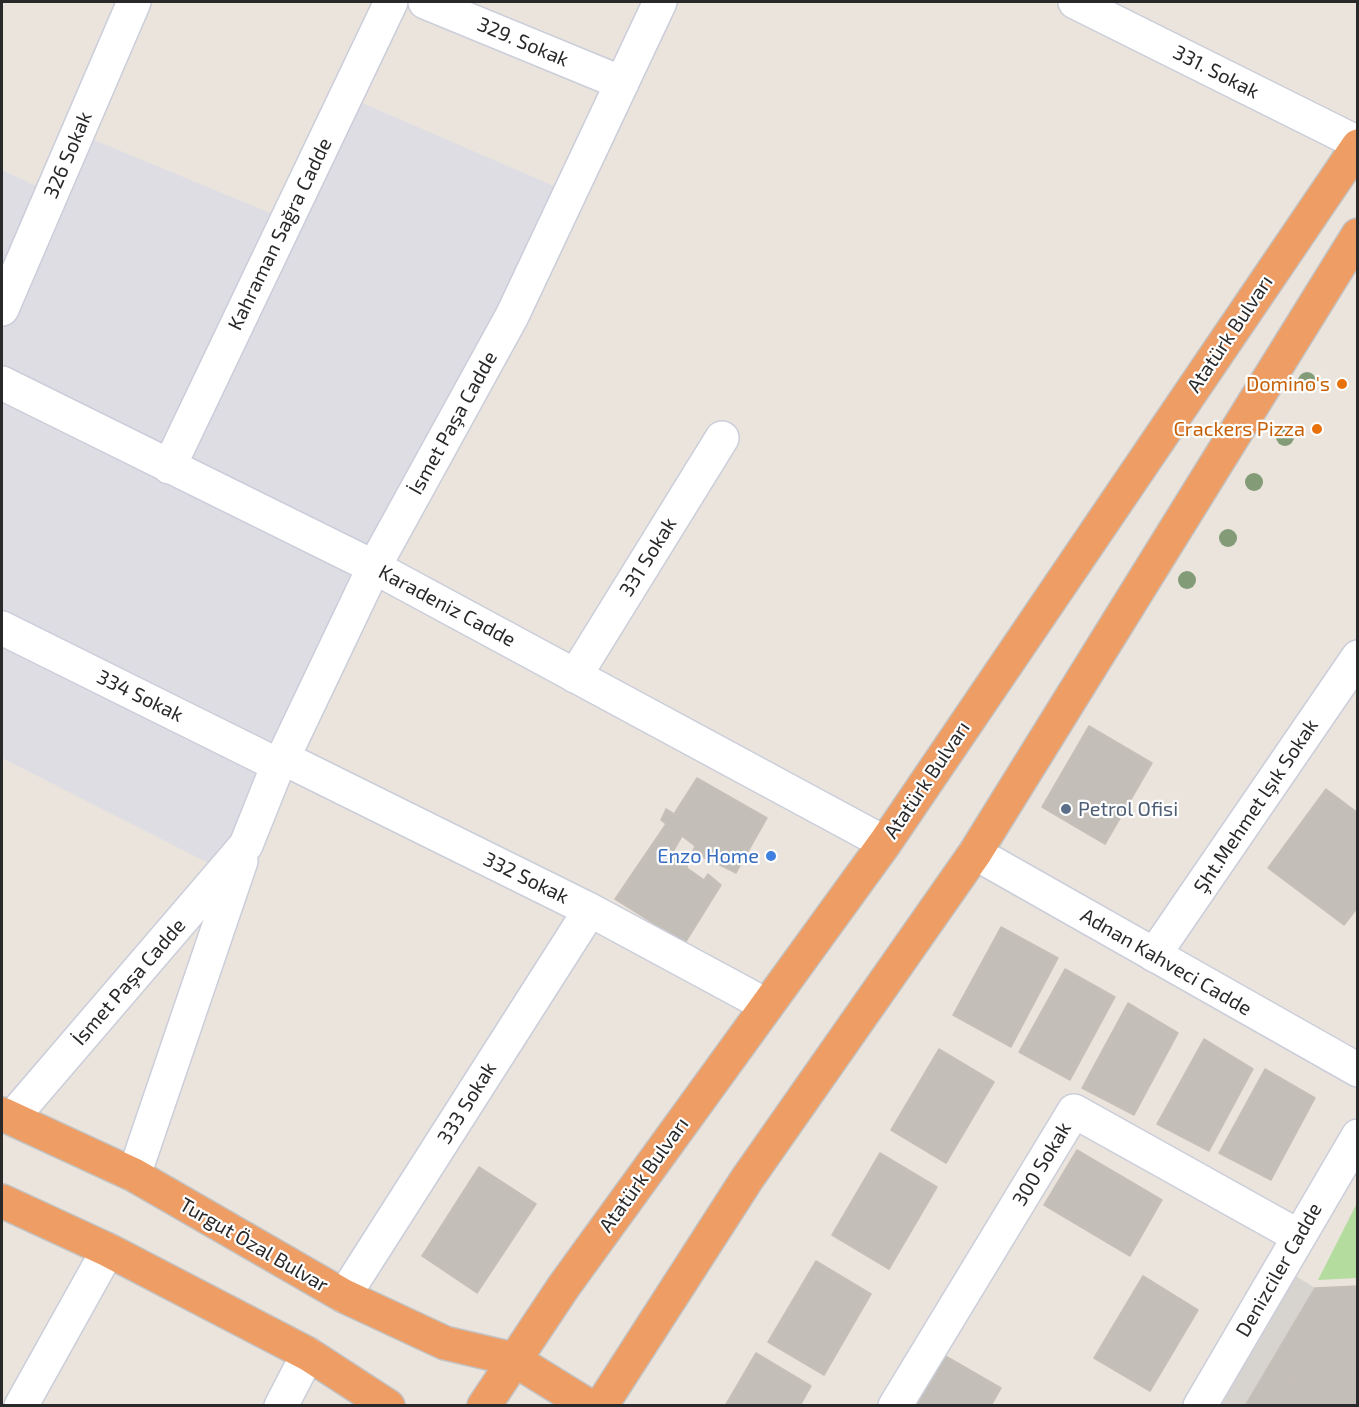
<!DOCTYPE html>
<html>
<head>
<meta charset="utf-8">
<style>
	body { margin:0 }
	#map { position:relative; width:1359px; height:1407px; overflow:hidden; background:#eae4dd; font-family:"Exo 2",sans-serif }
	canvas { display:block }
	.frame { position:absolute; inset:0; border:3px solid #292929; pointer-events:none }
</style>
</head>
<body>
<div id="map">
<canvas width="1359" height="1407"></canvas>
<div class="frame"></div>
</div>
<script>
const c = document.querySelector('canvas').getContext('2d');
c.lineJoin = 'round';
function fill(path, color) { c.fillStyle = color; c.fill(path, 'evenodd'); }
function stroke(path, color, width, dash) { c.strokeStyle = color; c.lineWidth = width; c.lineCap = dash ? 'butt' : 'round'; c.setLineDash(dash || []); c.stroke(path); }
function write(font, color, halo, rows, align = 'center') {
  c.font = font + ' "Exo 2",sans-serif'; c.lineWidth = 4.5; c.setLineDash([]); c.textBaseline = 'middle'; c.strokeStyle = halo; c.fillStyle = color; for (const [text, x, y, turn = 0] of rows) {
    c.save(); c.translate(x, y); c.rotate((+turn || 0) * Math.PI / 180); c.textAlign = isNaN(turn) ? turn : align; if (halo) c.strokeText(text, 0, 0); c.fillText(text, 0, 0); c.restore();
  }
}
fill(new Path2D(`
	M346,96L570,193L224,871L2,758V170L51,193L77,133L287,220Z`), '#dedde3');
fill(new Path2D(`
	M1357,1203V1278L1318,1280Z`), '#b4dc9e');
fill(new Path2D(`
	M1294,1275L1315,1288L1245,1405L1221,1406Z`), '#d7d3cf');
const building = new Path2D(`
	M1089,726L1152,763L1105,844L1042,807Z
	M697,778L767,818L736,873L716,863L717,858L710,855L708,860L693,851L695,846L682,836L673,852L688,860L687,868L704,880L708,874L721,885L685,943L615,899L666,824L661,820L666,809L674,814Z
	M1326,789L1358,813V907L1344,925L1268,868Z
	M1001,927L1058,958L1011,1047L953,1015Z
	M1065,969L1115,997L1070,1080L1019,1052Z
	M1128,1003L1178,1033L1134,1115L1082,1088Z
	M1204,1039L1253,1069L1209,1151L1157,1124Z
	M939,1049L994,1082L946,1163L891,1130Z
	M1265,1069L1315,1098L1271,1180L1219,1153Z
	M1077,1150L1162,1200L1130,1256L1044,1205Z
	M880,1153L937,1187L889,1269L832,1235Z
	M479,1167L536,1204L477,1293L422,1256Z
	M816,1261L871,1294L824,1375L768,1342Z
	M1143,1276L1198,1310L1150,1391L1094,1358Z
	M1358,1286V1375L1290,1378L1291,1406H1245L1315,1288Z
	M756,1353L811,1386L800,1406H725Z
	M942,1354L1001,1388L991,1406H912Z
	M1358,1375V1406H1291L1290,1378Z`);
fill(building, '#c3beb8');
stroke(building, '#c5c0b7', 1.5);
const street = new Path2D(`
	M425,2L622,83
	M1075,2L1358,143
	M2,309L134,2
	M2,628L278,765
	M575,676L722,438
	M283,758L590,910L766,1005
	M1154,955L1358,657
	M344,1296L590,910
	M281,1406L308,1354
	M895,1406L1074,1111L1298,1236`);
const secondary = new Path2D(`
	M2,383L374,567L885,843
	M169,467L391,2
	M975,853L1358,1070
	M12,1118L246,845L278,765L283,758L374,567L512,316L660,2
	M134,1175L241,861
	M21,1406L108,1250
	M1200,1406L1358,1136`);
const highway = new Path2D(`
	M2,1114L134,1175L344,1296L445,1343L513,1359L589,1406
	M2,1201L108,1250L308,1354L388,1406
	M484,1406L564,1286L885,843L1358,146
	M601,1406L747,1179L975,853L1358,235`);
stroke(street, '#cbceda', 36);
stroke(secondary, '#cbceda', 36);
stroke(highway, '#c3c3c3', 36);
stroke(street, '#fff', 33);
stroke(secondary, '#fff', 33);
stroke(highway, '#ee9d64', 33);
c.fillStyle = '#839b76';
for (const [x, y] of [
	[1307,381],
	[1285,437],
	[1254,482],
	[1228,538],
	[1187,580]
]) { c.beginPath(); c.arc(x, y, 9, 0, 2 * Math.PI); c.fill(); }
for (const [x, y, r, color] of [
	[1342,384,6,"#e8710a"],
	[1317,429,6,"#e8710a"],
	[1066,809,6,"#5c6f8a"],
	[771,856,6,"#3f7fe0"]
]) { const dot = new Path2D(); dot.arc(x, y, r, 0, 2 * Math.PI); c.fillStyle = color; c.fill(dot); stroke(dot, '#fff', 2); }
write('20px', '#292929', '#fff', [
	["329. Sokak",523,42,23],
	["331. Sokak",1216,72,27],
	["326 Sokak",68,155,-67],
	["Kahraman Sağra Cadde",280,234,-64],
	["Atatürk Bulvarı",1230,334,-56],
	["İsmet Paşa Cadde",453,423,-61],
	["331 Sokak",648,557,-58],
	["Karadeniz Cadde",447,606,28],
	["334 Sokak",140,696,26],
	["Atatürk Bulvarı",927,780,-56],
	["Şht.Mehmet lşık Sokak",1256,806,-56],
	["332 Sokak",526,878,26],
	["Adnan Kahveci Cadde",1166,962,30],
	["İsmet Paşa Cadde",129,982,-49],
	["333 Sokak",467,1103,-58],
	["300 Sokak",1042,1164,-59],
	["Atatürk Bulvarı",644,1175,-54],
	["Turgut Özal Bulvar",254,1245,30],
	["Denizciler Cadde",1279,1270,-60]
]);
write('20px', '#c56008', '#fff', [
	["Domino's",1330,384],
	["Crackers Pizza",1305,429]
], 'right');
write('20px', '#4e5e75', '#fff', [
	["Petrol Ofisi",1078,809]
], 'left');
write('20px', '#366cbe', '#fff', [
	["Enzo Home",759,856]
], 'right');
</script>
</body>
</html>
